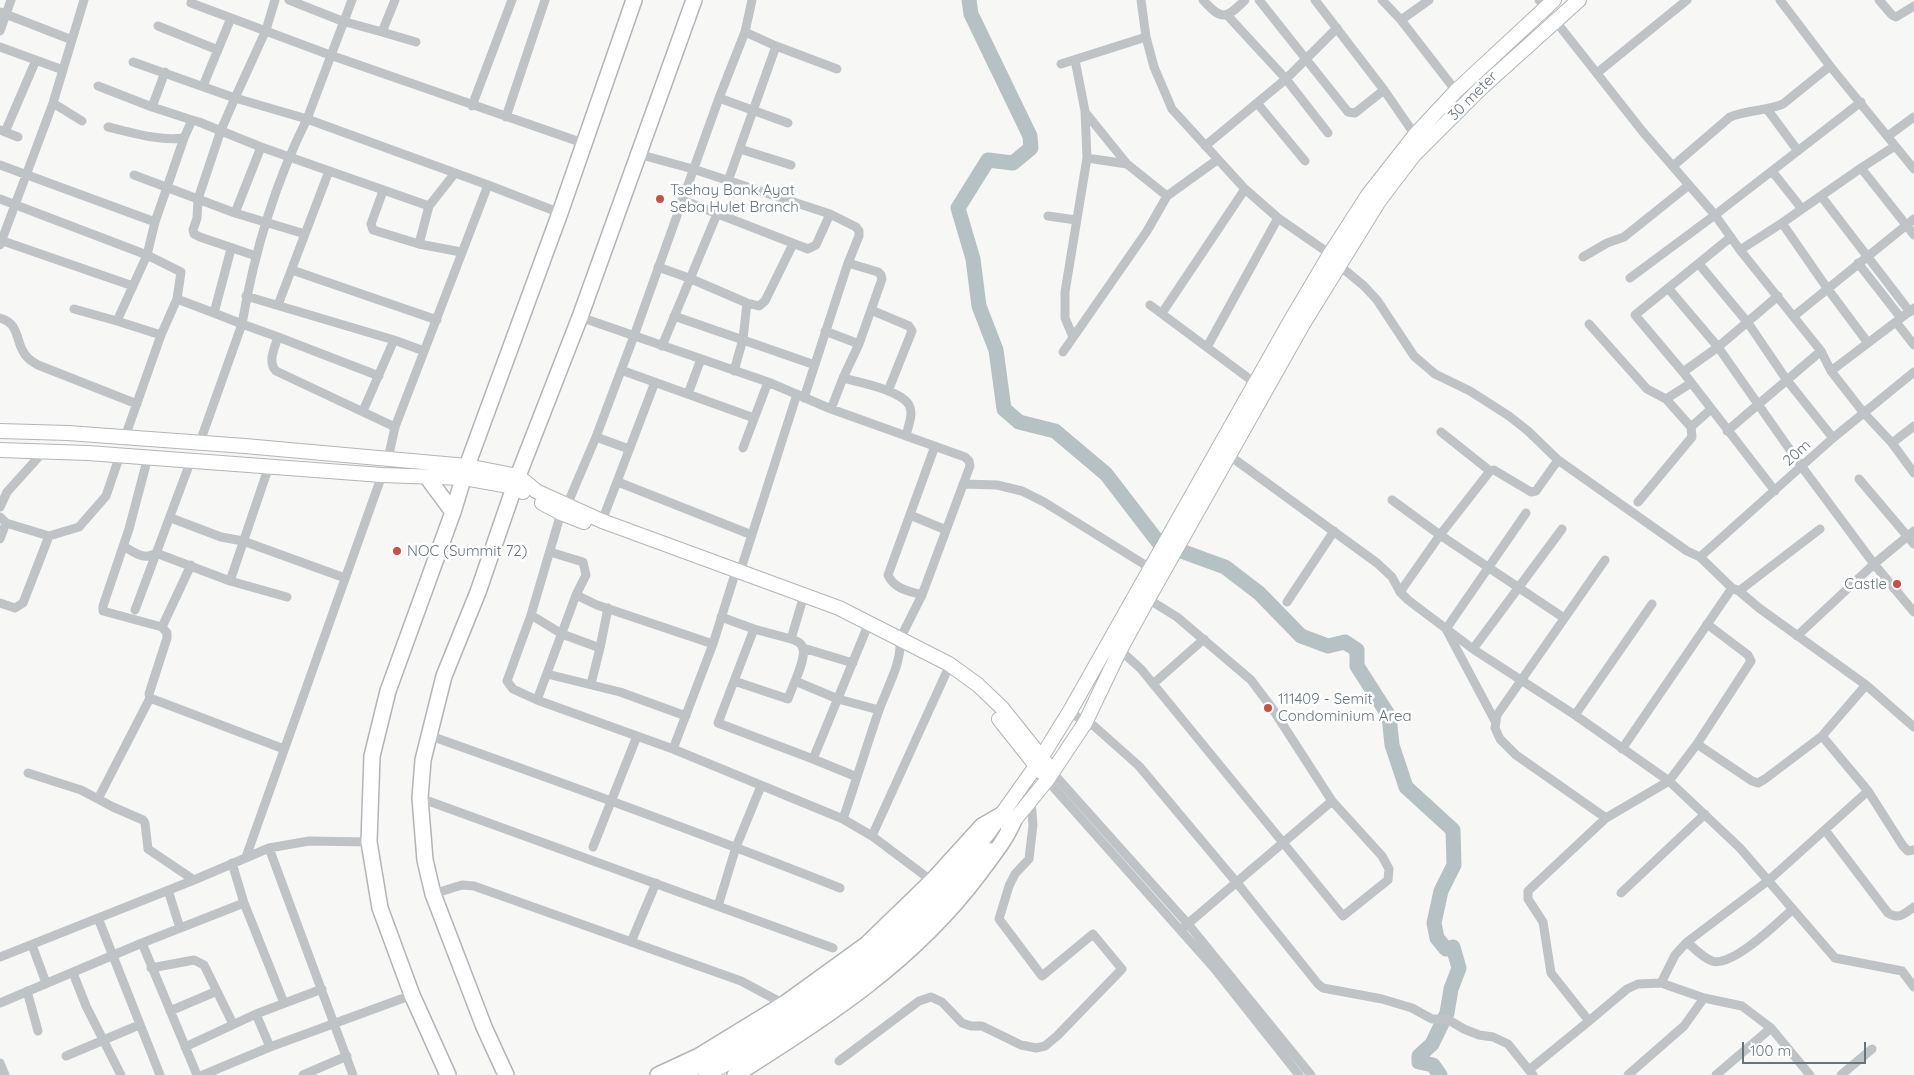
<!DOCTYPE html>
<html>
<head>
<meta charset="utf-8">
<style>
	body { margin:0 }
	#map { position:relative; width:1914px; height:1075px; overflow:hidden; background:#f7f7f5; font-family:Quicksand,sans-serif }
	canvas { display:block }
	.scale { position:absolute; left:1742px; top:1042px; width:124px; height:22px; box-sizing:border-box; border:2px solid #66757c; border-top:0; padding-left:6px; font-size:15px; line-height:18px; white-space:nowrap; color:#66757c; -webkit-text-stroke:4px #fff; paint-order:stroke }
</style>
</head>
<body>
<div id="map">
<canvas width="1914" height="1075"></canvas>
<div class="scale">100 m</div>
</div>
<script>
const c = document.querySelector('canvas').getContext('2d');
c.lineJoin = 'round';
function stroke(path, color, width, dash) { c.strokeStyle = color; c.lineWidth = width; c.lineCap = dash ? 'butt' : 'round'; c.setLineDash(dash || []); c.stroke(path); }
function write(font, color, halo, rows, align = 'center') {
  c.font = font + ' Quicksand,sans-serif'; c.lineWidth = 5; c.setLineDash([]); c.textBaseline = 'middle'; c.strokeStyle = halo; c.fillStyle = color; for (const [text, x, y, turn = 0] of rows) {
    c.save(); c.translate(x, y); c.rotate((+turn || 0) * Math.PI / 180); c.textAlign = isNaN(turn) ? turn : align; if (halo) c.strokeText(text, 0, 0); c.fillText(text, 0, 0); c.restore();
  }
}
stroke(new Path2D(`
	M969,0L971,14L1030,136L1031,148L1013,163L988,160L958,208L973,259L979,306L996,350L1004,409L1019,422L1055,431L1106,474L1159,543L1225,567L1259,593L1301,636L1328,646L1345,642L1357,650V666L1389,716L1392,745L1406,787L1453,830L1454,865L1441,891L1434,923L1437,938L1446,949L1453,947L1459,968L1451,989L1447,1013L1432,1044L1419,1056V1062L1433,1065L1440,1075`), '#b5c1c3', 15);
const primary = new Path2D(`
	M0,431L68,433L245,446L467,466L518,476L536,491L602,521L839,608L949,664L978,685L1002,708L1046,763
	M0,450L88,453L382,475L464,478L515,487L523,492
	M542,503L561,513L584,522
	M999,719L1041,772
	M1008,828L1047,780L1085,723L1120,650L1148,599L1303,324L1379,201L1414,155L1480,89L1579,0
	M683,1075L777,1021L879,946L921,906L987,835L1036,766L1070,711L1291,320L1330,254L1368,195L1415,135L1456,91L1554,0
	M706,1075C731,1061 758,1047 782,1031C859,981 930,920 989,850`);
const trunk = new Path2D(`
	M427,477L453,512
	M448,1075L412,995L380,908L369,842L372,756L388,691L453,512L467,466L560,213L634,0
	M506,1075L484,1027L433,894L425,860L420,798L423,760L444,676L478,592L518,476L580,317L694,0
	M658,1075L699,1056L784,1004L867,944L932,881L982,826L1001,815
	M735,1075C826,1018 914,961 979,874C992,856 1006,840 1014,820`);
stroke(primary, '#b1b6b8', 16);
stroke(trunk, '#b1b5b7', 18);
stroke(new Path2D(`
	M192,0L191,3L330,55L583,143
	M289,0L342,21L382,32L395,0
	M1141,0L1146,37L1154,67L1172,109L1245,189L1278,218L1330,254L1340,266L1364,286L1377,300L1414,356L1435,374L1470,391L1509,416L1528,431L1558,460L1687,551L1700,557L1732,588L1739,591L1759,608L1866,685L1914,727
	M1203,0C1222,21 1226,19 1245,0
	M1259,0L1348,112L1355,113L1384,90
	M1315,0L1384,90L1415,135
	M1382,0L1401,20L1456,91
	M1539,0L1643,132L1715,215L1740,250L1821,351L1831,371L1863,412L1892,443L1914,473
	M1780,0L1830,66L1914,169
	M1879,0L1892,15L1896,17L1914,6
	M0,12L72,40
	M1227,15L1286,79L1328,133
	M1401,20L1429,0
	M158,26L218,50
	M0,31L11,0
	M382,32L416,42
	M776,46L837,69
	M0,47L63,70
	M133,62L235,98L266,30L275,0
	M1061,64L1146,37
	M165,72L152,107L192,120
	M1597,73L1687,0
	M98,86L152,107
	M203,86L231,18
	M719,98L788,123
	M53,103L82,121
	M1257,103L1305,161
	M472,106L512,0
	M1767,109L1798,151
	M1085,112L1127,164
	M506,117L545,0
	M108,127C134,133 158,141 184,138L192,120L199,122L261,147L429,206
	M0,130L18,137
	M5,132L36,60
	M1888,136L1914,117
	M1205,146L1286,79L1337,28
	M1895,146L1861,168L1914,235
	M740,149L791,165
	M638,154L693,169L830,214L856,227L859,231V236L848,263L804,398
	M1087,158L1127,164L1167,196L1217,160
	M0,165L155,222
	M1673,166L1730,117C1747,110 1766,111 1783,104L1830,66
	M1772,171L1802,209
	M134,175L235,213L305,234
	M728,181L776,46L745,32
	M488,185L560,213
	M383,191L371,224L373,230L419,244L461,252
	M1821,196L1910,312
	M0,199L147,255L181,272L177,299
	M682,200L808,249L816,245L830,214
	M235,213L261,147
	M1048,216L1076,220
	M1782,223L1861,168
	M1731,237L1635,315L1683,372L1775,491
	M0,240L133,286
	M419,244L429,206L455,173
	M0,245L53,103L84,0
	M1740,250L1782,223L1827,288L1868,343
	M256,256L200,237L194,234L193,230L197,218L198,199L221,130L235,98L307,119L352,0
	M1583,257L1607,243L1624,237L1689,185
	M1858,263L1901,318
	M1699,264L1748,323L1786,379L1833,438
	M658,267L689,278L747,303L759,306L765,301L793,244
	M292,270L437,320
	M1630,278L1715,215L1861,102
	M1668,288L1718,347L1802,467L1874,564L1914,612
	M246,296L394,340L424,351
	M278,305L329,171
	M1150,305L1255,383
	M74,309L117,321
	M871,310L909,326L912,331L888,391
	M1162,313L1245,189
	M674,316L815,365
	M1794,316L1914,219
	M580,317L768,382L831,409L965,457L969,461L970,466L922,595L900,639C902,664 886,689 878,713C866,748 855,784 843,819
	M0,318C22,324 14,345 28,358C31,361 35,363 38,365L137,404
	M1896,322L1914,345
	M1589,324L1647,389L1666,399L1691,383
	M825,331L859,344
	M161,335L117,321L147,255L155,222L184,138
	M278,337L379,376
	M1073,337L1065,318V292L1087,158L1085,111L1075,60
	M662,346L717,214
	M1207,347L1278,218
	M1063,352L1147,231L1167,196
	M621,370L754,418
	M734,371L743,339L747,303
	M1831,371L1914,308
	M1683,372L1718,347L1778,296
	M843,378C858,382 901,390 909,405C914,414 908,426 906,436
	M688,394L701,359
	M1666,399L1691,427
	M831,409L843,378L859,344L882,279L881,275L878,272L848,263
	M363,411L394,340
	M1727,431L1821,351
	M1441,432L1490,471
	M125,437L161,335L177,299L214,313
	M596,437L629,449
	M200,442L242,324L214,313L231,249
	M1892,443L1914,426
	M743,448L768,382
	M1230,456L1377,563L1392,577L1400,592L1408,600L1473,649L1575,715L1669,781L1740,848L1835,958L1902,971L1914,987
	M148,457L129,529L103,606V611L162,627L167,633V638L149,694L150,698L284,749
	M388,459L395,427L276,371C267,362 275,347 278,337L242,324C254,253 275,183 307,119L488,185L395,427
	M1859,479L1914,544
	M618,482L752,535
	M963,484L997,485L1022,491L1044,502L1150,568
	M1392,500L1440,535L1564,618
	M1638,502L1692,437L1691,427L1711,409
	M567,505L596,437L634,336L719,98L745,32L752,0
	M0,507L7,492L44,451
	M561,513L531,615L507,681L513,689L537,700L673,749L843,819L872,836L932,881
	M910,515L946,530
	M0,517L6,523L49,536L79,527L106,496L120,455
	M171,518L221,537L243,541L345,578
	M602,521L655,382
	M0,539L6,523
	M123,546C134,552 144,561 156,553L230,581L287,597
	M1700,557L1833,438L1914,372
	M1605,560L1497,715L1495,728L1500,739L1516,755L1606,818
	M740,572L797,394
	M230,581L269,466
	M1739,591L1820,529
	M1400,592L1440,535L1490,471L1494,470L1531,492L1536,491L1558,460
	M576,595L597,605L713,644
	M922,595C909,591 894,589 888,575L935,446
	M1287,602L1334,531
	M0,603L15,608L23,603L49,536
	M135,610L191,460
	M531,615L562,634L600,648L608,608
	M721,617L754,629
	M162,627L191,565
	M1797,636L1874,564L1914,531
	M791,639L754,629L734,681L788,699C792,687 806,660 803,649C802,643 797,641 791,639L802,602
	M803,648L853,663
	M1473,649L1562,529
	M1120,650L1141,669L1343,916L1388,880L1389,869L1382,856L1332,801L1272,708L1251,680L1177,617L1148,599
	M547,674L620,692L686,716
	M734,681L718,723L813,759L866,630
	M795,681L838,699L879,710
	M591,684L600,648
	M1153,684L1204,639
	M150,698L98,799L113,807L143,820L145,823L148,849L194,880
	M537,700L576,595L586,575L583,562L550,552
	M1070,711L1085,723L1094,726L1139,766L1237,883L1318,984L1323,988L1382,999L1412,1008L1432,1019H1447L1464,1029L1479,1035L1493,1037L1508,1044L1533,1075
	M1575,715L1652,604
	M1495,721L1446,629L1526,513
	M428,735C566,784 704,834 840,888
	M1822,736L1868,791L1903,846L1908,851L1914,850
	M1697,744L1752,781L1758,783L1765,779L1822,736L1866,685
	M673,749L713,644L734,577
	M1622,749L1732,588
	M813,759L857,777
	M1052,772L1188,924L1311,1075
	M28,773L81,790L98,799
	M1047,780L1214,968L1299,1075
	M420,798L833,948
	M1825,830L1888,913C1899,920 1904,914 1914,907
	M872,836L947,671
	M593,847L637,736
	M269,848L353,1075
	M246,857L382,475
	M232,863L244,903L284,1003
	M168,890L180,928
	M1621,893L1705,814
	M433,894L462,885L474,886L741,981L784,1004
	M718,906L736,847L761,786
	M98,918L160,1075
	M1184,927L1332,801
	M631,942L656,883
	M1687,942C1695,949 1703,958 1712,961C1732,968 1778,922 1793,909
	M142,943L197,1075
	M32,945L46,983
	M0,957L194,880L269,848L309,841L369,842
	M151,968L194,960L204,965L233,1024
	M73,973L86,1006L121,1075
	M1661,983L1675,955L1687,942L1769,880L1868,791
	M27,991L38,1031
	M0,1003L142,943L244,903
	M170,1011L217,991
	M256,1014L270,1047
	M1589,1021L1627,989L1638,984L1661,983L1704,998L1742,1006L1771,1028L1716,1075
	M1771,1028L1810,1075
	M185,1047L256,1014L322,989
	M66,1056L139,1025
	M839,1061L919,1001L931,997L942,1002L962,1023L971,1026H982L1021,1045L1036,1048L1045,1046L1057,1036L1122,969L1093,934L1042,976L999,919L1009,886L1015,874L1029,859L1033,825L1031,800
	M0,1063L5,1075
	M1529,1070L1589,1021L1551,973L1543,922L1528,899V891L1606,818L1669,781L1697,744L1751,661L1748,655L1707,624
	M203,1075L270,1047L412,995
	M303,1075L347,1056
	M1628,1075L1684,1026L1704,998
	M1841,1075L1872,1049`), '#bfc3c6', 9);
stroke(primary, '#fff', 14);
stroke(trunk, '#fff', 15);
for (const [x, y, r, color] of [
	[660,199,5,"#cd4f3f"],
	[397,551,5,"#cd4f3f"],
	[1897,584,5,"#cd4f3f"],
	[1268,708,5,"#cd4f3f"]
]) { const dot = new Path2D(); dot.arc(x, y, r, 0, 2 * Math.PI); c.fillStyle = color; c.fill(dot); stroke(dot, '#fff', 2); }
write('15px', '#66757c', '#fff', [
	["30 meter",1473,96,-45],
	["20m",1797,453,-42]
]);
write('15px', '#66757c', '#fff', [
	["Tsehay Bank Ayat",670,190],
	["Seba Hulet Branch",670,207],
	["NOC (Summit 72)",407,551],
	["Castle",1887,584,"right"],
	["111409 - Semit",1278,699],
	["Condominium Area",1278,716]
], 'left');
</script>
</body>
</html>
